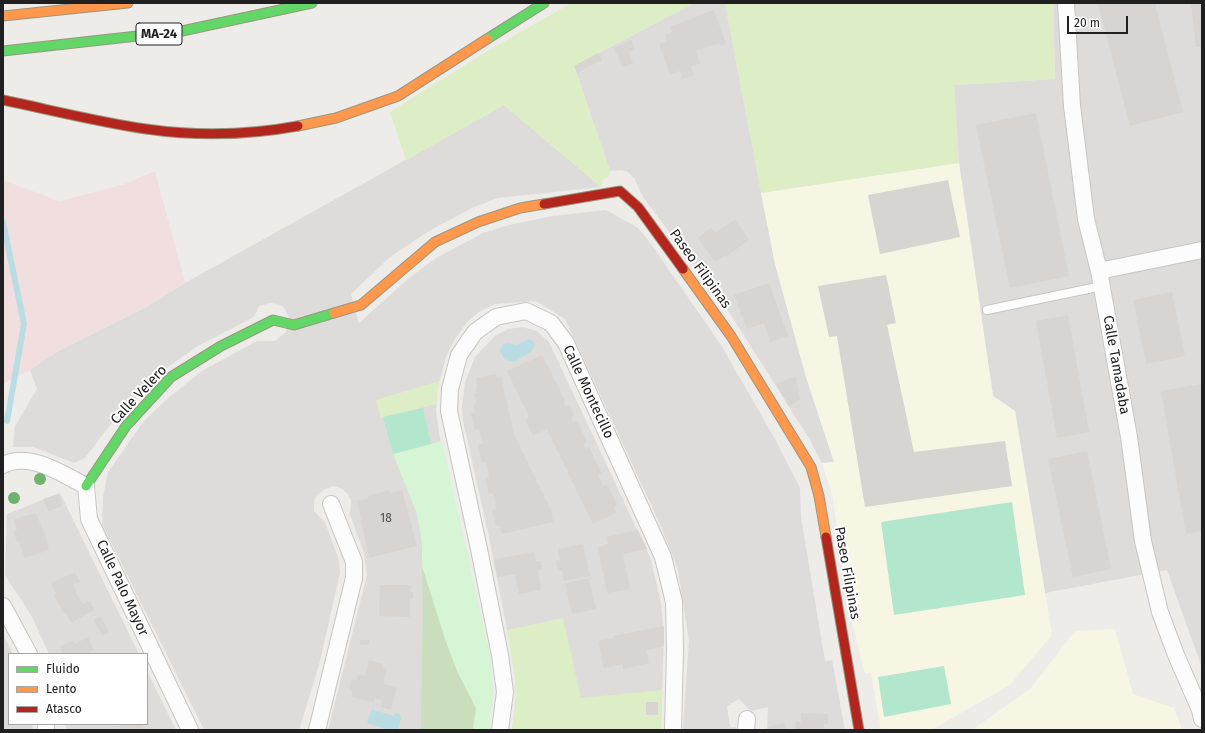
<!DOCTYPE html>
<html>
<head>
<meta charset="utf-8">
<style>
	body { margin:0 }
	#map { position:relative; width:1205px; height:733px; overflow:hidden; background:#eeece9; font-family:"Fira Sans",sans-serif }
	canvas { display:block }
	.frame { position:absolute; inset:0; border:4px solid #202020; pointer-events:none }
	.legend { position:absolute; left:8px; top:653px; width:140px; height:72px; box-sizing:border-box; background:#fff; border:1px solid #a6a6a6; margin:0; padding:5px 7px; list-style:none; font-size:12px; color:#202020 }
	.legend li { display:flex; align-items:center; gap:8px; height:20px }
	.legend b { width:20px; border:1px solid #a6a6a6 }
	.scale { position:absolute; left:1067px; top:16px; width:61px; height:18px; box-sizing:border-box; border:2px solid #202020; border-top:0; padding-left:5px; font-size:12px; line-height:14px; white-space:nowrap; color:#202020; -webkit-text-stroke:3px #fff; paint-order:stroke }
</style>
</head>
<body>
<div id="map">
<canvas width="1205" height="733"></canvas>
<div class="frame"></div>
<ul class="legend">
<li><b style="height:5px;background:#63d668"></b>Fluido</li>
<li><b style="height:5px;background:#ff974d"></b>Lento</li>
<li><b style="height:5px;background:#b3261e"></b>Atasco</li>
</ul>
<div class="scale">20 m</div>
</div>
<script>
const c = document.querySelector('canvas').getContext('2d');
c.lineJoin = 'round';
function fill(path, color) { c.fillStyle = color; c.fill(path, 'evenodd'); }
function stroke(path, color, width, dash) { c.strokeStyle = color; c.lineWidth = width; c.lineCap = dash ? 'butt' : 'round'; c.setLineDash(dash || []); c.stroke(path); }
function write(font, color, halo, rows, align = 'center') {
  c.font = font + ' "Fira Sans",sans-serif'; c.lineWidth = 4; c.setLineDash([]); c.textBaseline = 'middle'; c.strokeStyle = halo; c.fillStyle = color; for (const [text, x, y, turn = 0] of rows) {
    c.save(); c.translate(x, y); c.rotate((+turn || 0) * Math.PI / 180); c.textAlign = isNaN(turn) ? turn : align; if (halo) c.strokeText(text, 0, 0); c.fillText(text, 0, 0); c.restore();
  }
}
fill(new Path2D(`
	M694,3H725L775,264L806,377L834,462L822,463L810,440L726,307L643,197L634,178L628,172L621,170L610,171L574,66Z
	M1053,3H1202V668L1167,570L1045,593L1015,411L993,396L959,163L954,85L1055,79Z
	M504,105L601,187L498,198L472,208L429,231L390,257L351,294L359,323L408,279L436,258L483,233L509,225L553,216L606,210L638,228L651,244L721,345L775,439L800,488L801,517L825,661L832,660L845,730H767L768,707L751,711L739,699L727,706L730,727H736V730H683L689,641L678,570L660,524L565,319L536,301L495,304L479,312L467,322L455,339L447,354L437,390L436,410L439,433L490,657L493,693L488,730H328L367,575L364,553L350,515L351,500L347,493L342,489L334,486L325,489L317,495L314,501V511L325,522L339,560L340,573L319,665L299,730H204L102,524L103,497L108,472L144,421L168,398L202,371L257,341H275L286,332L289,318L285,309L281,305L271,303L259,306L254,317L196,347L161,372L114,420L85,458L74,463L33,447H13L15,426L37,389L30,370L58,351L146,307L185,283Z
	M522,327L537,331L549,342L650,557L661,603L664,633L661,730H512L516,697L515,671L489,537L463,421L462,407L465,382L475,357L495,336L508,329Z
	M60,493L90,554L139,654H49L32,617L5,575L7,514Z
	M3,634L13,654H9V724H32L33,730H3Z
	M147,671L176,730H66V724H147Z`), '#dddcda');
fill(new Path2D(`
	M155,171L185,283L146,307L58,351L30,370L3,384V180L59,201L125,184Z`), '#f0dfde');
fill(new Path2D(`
	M959,163L993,396L1015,411L1052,635L1010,685L931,730H881L871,673L865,674L851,618L841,560L833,498L822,463L834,462L806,377L775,264L761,193Z
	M1115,629L1133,694L1174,708L1182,730H972L1030,689L1075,631Z`), '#f7f5e4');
fill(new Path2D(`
	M571,3H694L574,66L611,174L603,180L601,187L504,105L406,160L390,112L481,55Z
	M725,3H1053L1055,79L954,85L959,163L761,193Z
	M439,381L436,404L381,418L376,400Z
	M563,618L581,698L662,690L661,730H512L516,697L515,679L507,630ZM646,702H658V715H646Z`), '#ddedc6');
fill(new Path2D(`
	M422,566L457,671L476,708L473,730H421L423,607Z`), '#cadebd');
fill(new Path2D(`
	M442,441L490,657L493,693L488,730H473L476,708L457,671L445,639L422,566V543L417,514L393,454Z`), '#d6f5d4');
fill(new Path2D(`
	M423,408L431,444L393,454L383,417Z
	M1012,502L1025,595L894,615L881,522Z
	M944,666L951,704L884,717L878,677Z`), '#b2e7ce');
fill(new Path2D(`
	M529,339L533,341L535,345L531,352L514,362L504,359L500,351L503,344L508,343L516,345Z
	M372,709L393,716L396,713L400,714L401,718L398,730H388L367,723Z`), '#badde3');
stroke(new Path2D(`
	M3,222L24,324L7,421`), '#badde3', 6);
fill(new Path2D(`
	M1155,3L1183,112L1130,126L1098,4Z
	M1191,3H1202V47H1196Z
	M714,10L726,44L721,46L720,43L696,51L700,63L691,66L694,75L683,79L680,71L670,74L659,44L667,41L665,35L672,32L670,27Z
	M631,40L635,49L629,52L633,63L623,67L614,48Z
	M598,53L602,60L577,73L574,66Z
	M1036,113L1069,276L1010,288L976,125Z
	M948,180L960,237L880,254L868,195Z
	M735,220L749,240L727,256L726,255L715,262L698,238L711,228L715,233Z
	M886,275L896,323L887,325L914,452L1005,441L1012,486L865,507L837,336L829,337L818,286Z
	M769,283L788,336L770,342L764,323L747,329L734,295Z
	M1172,292L1185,356L1146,364L1133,300Z
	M1068,315L1089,432L1057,438L1036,321Z
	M542,355L565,401H563L566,407L569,405L574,416L571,417L573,422L577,421L587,442L583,444L586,449L589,447L602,474L598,475L603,486L607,484L617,506L614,507L616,513L593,524L547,429L533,436L525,419L529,417L507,371Z
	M495,374L496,377L501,376L514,435L549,506L552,514L553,522L502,534L500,526H496L492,510L496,509L495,501L493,493L489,494L485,478L489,477L488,469L486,462H482L478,445L483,444L479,429L475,430L471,413H475L474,404H476L474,393H477L476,387H478L476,378Z
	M796,376L800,400L789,406L776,384Z
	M1202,384V531L1186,534L1161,391Z
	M1087,451L1111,569L1073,577L1048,459Z
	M389,490L390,493L402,490L417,546L369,558L357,501L368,499V496Z
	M58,494L63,506L48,511L43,499Z
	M36,513L43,531H44L49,550L25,558L19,541L17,542L14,532L17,530L14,519Z
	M638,530L647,549L623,554L630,589L607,593L598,547L608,544L606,537Z
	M583,544L590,576L564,581L562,570H558L556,561L560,560L558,549Z
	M534,552L536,561H540L542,569L538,570L541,590L519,594L515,574L497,577L494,559Z
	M75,572L80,582L73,585L77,594L82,604L90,601L94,610L71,623L66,613L64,614L54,595L56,594L51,583Z
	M589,578L596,609L572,614L565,583Z
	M380,585H411L410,592H413V599H410V617L379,616Z
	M101,617L109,632L102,636L94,620Z
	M664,626V646L646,650L649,663L623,669V664L604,668L598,641L613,638V636Z
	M88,637L94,650L86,654H63L60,647L73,641L75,644Z
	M360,640H369V645H360Z
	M369,660L383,664L382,668L387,669L383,684L397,687L391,710L381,707L382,700L375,698L374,702L351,697L353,691L349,690L351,679L357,681L358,674L365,676Z
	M646,702H658V715H646Z
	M801,713L828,714V724H824V730H795L796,721L801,722Z
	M785,723L786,730H767L768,727Z
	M119,724H142L145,730H121Z`), '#d7d4d1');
const lane = new Path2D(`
	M987,310L1102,286`);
const street = new Path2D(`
	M1066,3L1072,106L1086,219L1099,271L1129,437L1143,541L1160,612L1176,655L1200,710L1202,719
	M1099,271L1202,250
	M3,465C29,451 62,474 86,486L89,519L190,730
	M3,606L29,654
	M46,724V730
	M317,730L354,578V562L331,504
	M500,730L505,692L500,655L479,549L449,411L450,389L459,355L475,332L496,317L526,311L551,323L566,343L663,557L674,602L675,649L673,730
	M746,730L747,719`);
const fast = new Path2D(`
	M487,39L544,3
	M3,51L182,31L312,3
	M86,486L126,426L171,377L221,346L273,320L294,325L334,313`);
const slow = new Path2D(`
	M3,16L128,3
	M298,126L336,118L398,96L487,39
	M683,269L731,336L811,467L819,496L826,537
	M334,313L361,305L435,242L478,222L520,208L544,204`);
const jam = new Path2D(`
	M3,100C51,110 98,122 146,129C195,136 249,135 298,126
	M544,204L620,191L638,207L683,269
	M826,537L859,730`);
stroke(lane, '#c7c6c5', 10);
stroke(street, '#c7c6c5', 18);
stroke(fast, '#99987f', 11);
stroke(slow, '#99987f', 11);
stroke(jam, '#99987f', 11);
stroke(lane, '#fcfcfc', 8);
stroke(street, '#fcfcfc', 16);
stroke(fast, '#63d668', 9);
stroke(slow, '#ff974d', 9);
stroke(jam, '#b3261e', 9);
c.fillStyle = '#6fb36e';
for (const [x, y] of [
	[40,479],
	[14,498]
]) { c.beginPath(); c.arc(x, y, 6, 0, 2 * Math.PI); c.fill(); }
write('12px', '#4e4d4c', null, [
	["18",386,519]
]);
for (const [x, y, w] of [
	[159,34,46]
]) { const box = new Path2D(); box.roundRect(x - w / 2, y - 11, w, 22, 3); c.fillStyle = '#fff'; c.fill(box); stroke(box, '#202020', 1); }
write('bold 13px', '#202020', null, [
	["MA-24",159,34]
]);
write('14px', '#202020', '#fff', [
	["Paseo Filipinas",700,269,54],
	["Calle Tamadaba",1116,365,80],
	["Calle Montecillo",588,392,65],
	["Calle Velero",139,395,-47],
	["Paseo Filipinas",847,573,80],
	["Calle Palo Mayor",122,588,65]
]);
</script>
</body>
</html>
